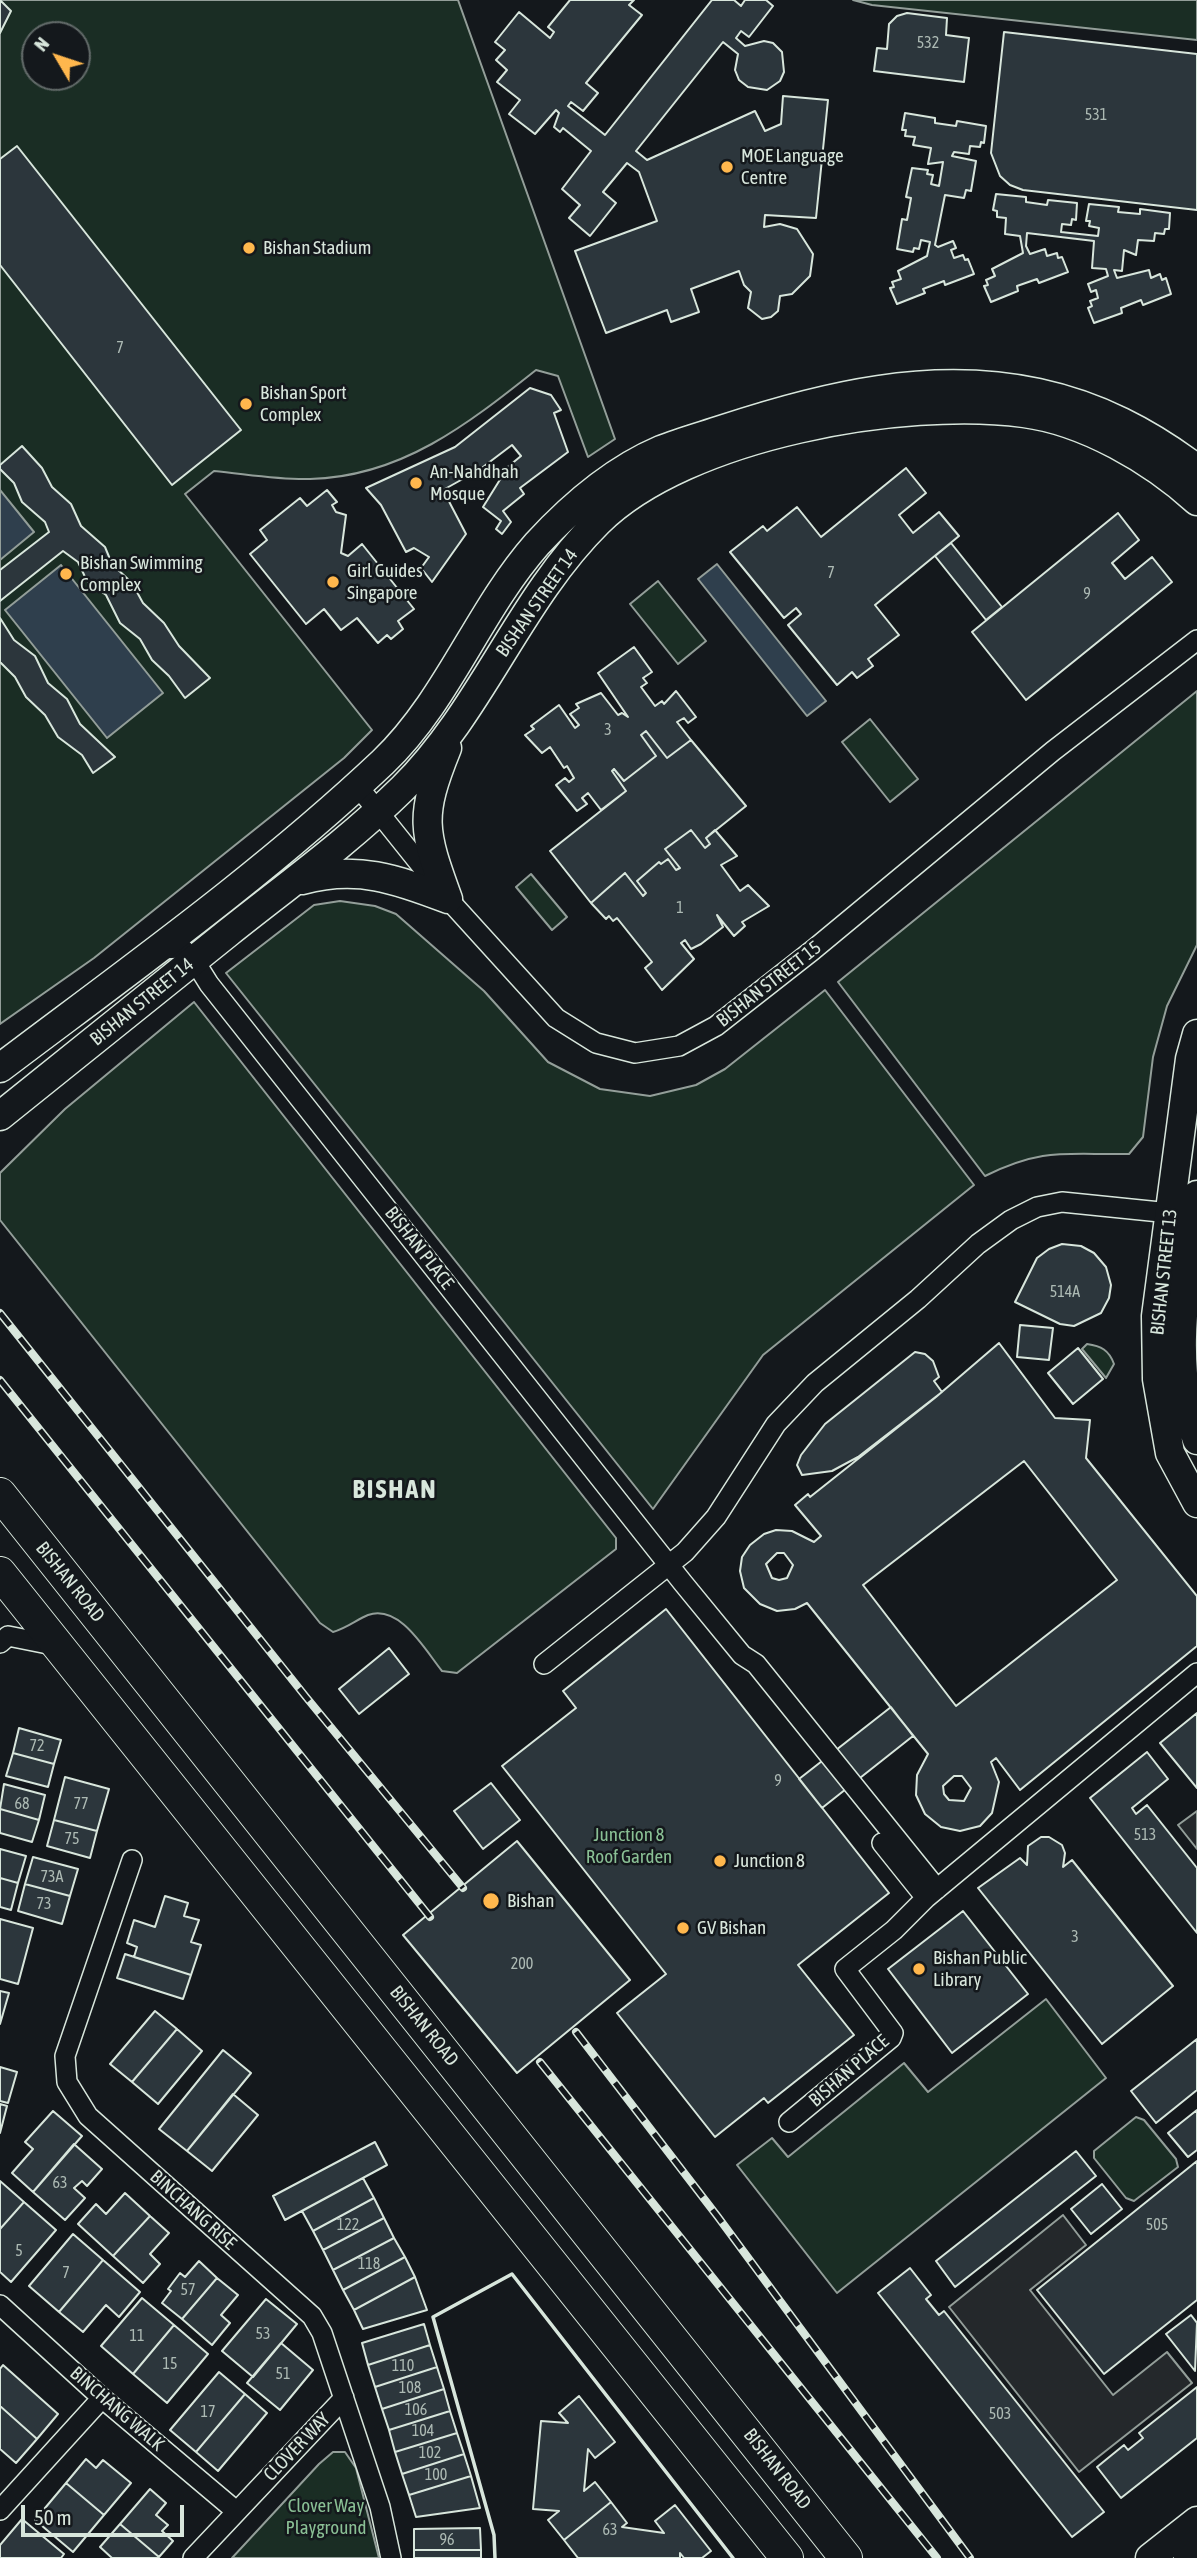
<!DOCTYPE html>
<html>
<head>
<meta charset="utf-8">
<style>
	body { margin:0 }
	#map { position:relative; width:1197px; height:2558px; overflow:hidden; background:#14181c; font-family:"Asap Condensed",sans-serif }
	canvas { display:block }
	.north { position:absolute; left:21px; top:21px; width:70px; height:70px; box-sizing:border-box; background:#14181c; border:2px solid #626a69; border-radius:50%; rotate:309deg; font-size:19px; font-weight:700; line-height:28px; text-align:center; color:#d8e6dc }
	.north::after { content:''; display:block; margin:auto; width:24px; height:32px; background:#ffb74d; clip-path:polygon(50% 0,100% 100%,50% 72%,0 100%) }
	.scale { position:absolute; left:21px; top:2505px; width:163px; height:32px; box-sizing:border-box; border:4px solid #d8e6dc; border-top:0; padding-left:9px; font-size:21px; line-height:24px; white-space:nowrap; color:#d8e6dc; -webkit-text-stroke:5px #14181c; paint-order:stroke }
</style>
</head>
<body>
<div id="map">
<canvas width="1197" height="2558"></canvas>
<div class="north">N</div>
<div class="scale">50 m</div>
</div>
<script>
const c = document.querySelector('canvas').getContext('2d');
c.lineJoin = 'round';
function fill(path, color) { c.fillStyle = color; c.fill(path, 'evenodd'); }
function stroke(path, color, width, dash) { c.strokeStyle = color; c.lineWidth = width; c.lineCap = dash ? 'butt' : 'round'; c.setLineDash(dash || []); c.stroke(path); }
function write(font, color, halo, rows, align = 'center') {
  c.font = font + ' "Asap Condensed",sans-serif'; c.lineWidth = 5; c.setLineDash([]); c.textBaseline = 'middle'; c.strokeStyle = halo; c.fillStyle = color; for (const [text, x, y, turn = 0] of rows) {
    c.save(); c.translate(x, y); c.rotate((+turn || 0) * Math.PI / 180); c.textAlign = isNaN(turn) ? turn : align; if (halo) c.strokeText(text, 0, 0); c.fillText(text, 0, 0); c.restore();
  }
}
const green = new Path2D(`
	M0,0H458L615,439L588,457L558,376L536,370C468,424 401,477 310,479C278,480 246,474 214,471L185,494L372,730L344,758L94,958L0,1024ZM35,35H77V77H35Z
	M853,0H1197V40L872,5Z
	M658,581L706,641L678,664L630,604Z
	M1197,691V945L1167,1006L1153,1057L1143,1137L1129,1154C1066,1155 1044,1147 985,1176L838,982Z
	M870,719L918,779L890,802L842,742Z
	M531,874L567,917L552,930L516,887Z
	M340,901L375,906L396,914L484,991L548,1062L600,1089L650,1096L696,1085L725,1069L825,990L974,1185L763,1355L653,1509L226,973L314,905Z
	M194,1002L616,1538V1549L457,1673L442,1671C425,1650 400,1604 368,1615C356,1620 347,1628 333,1632L320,1623L0,1220V1173L65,1109Z
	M1087,1344C1101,1346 1109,1350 1114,1364L1106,1378L1082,1349Z
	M1046,1999L1106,2078L837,2293L737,2165L772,2138L788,2157L904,2063L928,2092Z
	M1136,2117L1144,2120L1176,2159L1178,2167L1134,2201L1126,2198L1094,2158V2151Z
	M333,2452H345L356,2468L379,2558H232L319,2464Z`);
fill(green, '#1a2d24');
stroke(green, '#939e99', 2);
const parking = new Path2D(`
	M1197,1811V1849L1178,1825Z
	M1063,2215L1086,2245L1030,2290L1113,2395L1167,2352L1192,2383L1079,2472L949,2307Z`);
fill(parking, '#24282b');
stroke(parking, '#939e99', 2);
const water = new Path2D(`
	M0,490L34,532L0,560Z
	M717,564L826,701L807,716L698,579Z
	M61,565L163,693L107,738L5,610Z`);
fill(water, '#2f3f4d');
stroke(water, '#939e99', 2);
const building = new Path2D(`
	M0,0L11,11L0,33Z
	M570,0H634L629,5L642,15L586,83L598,93L583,111L571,102L568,106L605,135L712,0H734L741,6L745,0H766L773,6L749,37L741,31L736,38L745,46L764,41L773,43L782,52L784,72L780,81L767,90L748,87L739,80L735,70L738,54L723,42L636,151L647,160L755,111L765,131L781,124L783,96L828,100L816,218L765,215L764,227L780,224L797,229L813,254L810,276L792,294L780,296L778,311L771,317L762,319L748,308L751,292L744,285L739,271L691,289L699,312L671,322L667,310L606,333L575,251L657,221L639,172L627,163L603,192L616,203L590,236L569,218L580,205L562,189L591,151L563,128L560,132L554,127L559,113L556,110L535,134L509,114L520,100L497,82L507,70L496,60L505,50L495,42L519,12L550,38L554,32L548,27Z
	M907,13L947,18L946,35L969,38L964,82L874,71L877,48L887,49L889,24L897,16Z
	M1004,32L1197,54V210L1023,190L1010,185L1000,176L991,153Z
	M905,113L935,118V123L956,126L957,121L986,126L984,143L981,142L980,147L970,146L969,154L954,152L952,156L976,161L971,191L966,190L964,198L945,195L935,245L938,247L953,241L956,248L951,250L954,258L963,255L965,260L968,259L974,274L945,285L944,281L923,289L925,293L897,304L890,288L894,287L892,282L901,279L898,271L927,256L930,242L921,240L919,249L914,248L913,252L897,249L902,219L907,220L911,198L906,197L912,168L928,170L927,174L933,175L931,184L939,186L943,162L928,164L931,148L913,145L915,137L905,136L906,130H902Z
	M17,146L241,430L172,485L0,265V159Z
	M996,194L1026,197V202L1047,205L1048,200L1077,203L1076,220L1072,219L1071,225L1062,224L1061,232L1098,236L1099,228L1089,226L1090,221H1086L1089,204L1119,207L1118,212L1140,214V209L1170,213L1169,229H1165L1164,234L1155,233L1154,241L1138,240L1136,255L1124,250L1122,271L1114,270L1117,278L1149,270L1151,278L1160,274L1162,280L1166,278L1171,294L1143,305L1141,300L1121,308L1122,313L1094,323L1088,308L1092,306L1090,301L1098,298L1096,290L1091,292L1088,284L1108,276L1106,269L1092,268L1094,241L1027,233L1026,246L1030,254L1045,249L1047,256L1057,253L1058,258L1062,257L1068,272L1039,283L1037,279L1017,286L1018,291L991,302L984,286L988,285L986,280L995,276L992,269L1023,253L1020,236L1005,234L1006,218L997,217V211L993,210Z
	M530,388L551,395L561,410L554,413L568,452L520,488L524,494L503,511L511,522L502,534L496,529L501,521L483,507L501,478L498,475L521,456L512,445L479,470L443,490L466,534L432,582L421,568L429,557L414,548L406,552L381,505L366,488L455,447Z
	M22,446L42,468L52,487L71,504L81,526L105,547L112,564L132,583L143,603L164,623L179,646L210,678L185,698L169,676L152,660L140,639L120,623L106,595L87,581L78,562L63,551L0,601V570L49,532L45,522L22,502L14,483L0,469V465Z
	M906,468L926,493L899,515L913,533L939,512L959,536L875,605L899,635L868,659L873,666L857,678L852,672L837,685L788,625L801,614L796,608L784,618L730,552L763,526L767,531L797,507L821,537Z
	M327,490L337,502L332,505L336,512L346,515L341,553L348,556L362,544L414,609L398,621L403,629L391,639L387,635L378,643L357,618L341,630L324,609L306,624L250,554L267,540L260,530L300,498L307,506Z
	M1118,513L1139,540L1112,563L1125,579L1152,557L1172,582L1026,700L972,632Z
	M951,543L1002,607L986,620L935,556Z
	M0,618L14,640L35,656L48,683L67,699L80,724L115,757L93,773L82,755L58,737L45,715L26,697L15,677L0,662Z
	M634,647L652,672L643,678L647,683L641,687L655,706L662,701L664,704L676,691L696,717L688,723L684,718L677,722L691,740L667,758L646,731L641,735L656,756L624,781L614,769L612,771L626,791L601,810L588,793L582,798L587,804L577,811L556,785L565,778L569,782L574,778L567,766L564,768L550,747L542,753L525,735L534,729L531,726L559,705L575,728L579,725L570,714L579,708L576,704L601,693L618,715L622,713L628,717L598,673Z
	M646,731L667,758L691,740L746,806L706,838L710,844L705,848L691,830L665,849L680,868L676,870L668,859L661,864L659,862L637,881L646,893L643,896L625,873L591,903L550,851L626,791L612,771L614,769L624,781L656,756L641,735Z
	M691,830L705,848L710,844L706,838L715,830L737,856L721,865L740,891L748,885L769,906L742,922L745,926L734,936L717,915L723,927L701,944L691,949L685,940L681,943L694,959L662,990L645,968L652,962L617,918L613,921L609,916L606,919L591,903L625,873L643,896L646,893L637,881L659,862L661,864L668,859L676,870L680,868L665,849Z
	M1062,1244L1081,1246L1094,1253L1106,1267L1111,1285L1109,1298L1101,1313L1074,1326L1060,1324L1015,1302L1037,1258L1049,1249Z
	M1020,1325L1053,1328L1049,1360L1017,1357Z
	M999,1343L1055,1418L1090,1420L1086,1458L1197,1596V1646L1020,1790L996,1758L991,1762L999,1782L992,1813L980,1826L960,1831L941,1827L925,1814L916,1795L917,1775L928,1754L807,1603L795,1609L777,1611L760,1604L744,1588L740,1571L742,1557L750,1545L764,1534L776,1530L792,1531L814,1542L821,1536L795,1505L808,1494L810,1497L936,1397ZM1024,1461L1117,1580L956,1706L863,1585ZM777,1553H784L793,1565L787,1578L779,1580L772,1578L766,1564ZM954,1776H962L971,1788L964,1801L949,1800L944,1794L943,1786Z
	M1078,1348L1103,1379L1073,1404L1048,1373Z
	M915,1352L925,1354L933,1361L939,1377L934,1381L942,1392L858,1457L832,1471L802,1475L797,1465L801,1455L825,1424Z
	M666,1609L889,1893L798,1965L854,2035L768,2103L764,2098L715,2137L617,2013L666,1974L502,1766L576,1708L563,1691Z
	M389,1648L409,1674L359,1714L339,1689Z
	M891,1707L913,1736L822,1808L799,1779Z
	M1197,1713V1788L1160,1743Z
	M19,1728L61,1740L54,1764L13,1753Z
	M1147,1752L1168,1779L1132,1808L1136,1814L1147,1805L1197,1868V1933L1090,1798Z
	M13,1753L54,1764L48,1787L6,1776Z
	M65,1777L109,1789L97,1831L54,1820Z
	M491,1783L520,1820L483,1849L454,1811Z
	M4,1784L45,1795L39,1820L0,1809Z
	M0,1809L39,1820L32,1842L0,1833Z
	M54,1820L97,1831L90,1858L47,1846Z
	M1041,1837H1049L1062,1845L1065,1853L1063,1867L1072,1860L1173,1986L1102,2044L978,1888L1020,1858L1027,1865L1028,1846Z
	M517,1841L630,1980L517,2073L403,1935Z
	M0,1849L26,1856L18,1883L0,1878Z
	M33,1857L78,1869L70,1896L25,1884Z
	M0,1878L18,1883L11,1910L0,1907Z
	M25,1884L70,1896L62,1924L18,1911Z
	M165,1896L188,1903L184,1916L199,1920L191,1942L201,1945L191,1975L134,1957L137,1947L127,1943L134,1920L155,1927Z
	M963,1911L1028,1994L952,2053L888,1969Z
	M0,1919L33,1928L18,1984L0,1979Z
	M125,1954L191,1975L183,1999L117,1978Z
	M0,1991L9,1993L0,2024Z
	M155,2011L177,2029L132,2082L110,2064Z
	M177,2029L202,2051L158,2104L132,2082Z
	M1197,2039V2090L1156,2123L1131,2091Z
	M223,2050L251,2073L187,2151L159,2129Z
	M0,2067L17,2072L8,2103L0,2101Z
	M233,2094L258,2115L212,2171L187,2151Z
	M0,2104L7,2106L0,2133Z
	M1197,2110V2150L1188,2157L1168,2133Z
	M53,2111L82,2136L33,2192L12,2173L33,2149L25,2142Z
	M375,2142L387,2165L285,2220L273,2196Z
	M74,2144L102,2169L87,2186L82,2181L74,2188L85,2198L65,2220L33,2192Z
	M1076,2151L1096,2176L955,2287L936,2261Z
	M1197,2161V2300L1104,2374L1037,2290Z
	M363,2178L374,2198L313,2231L302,2211Z
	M0,2181L24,2202L0,2229Z
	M1102,2184L1122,2209L1091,2234L1071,2209Z
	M125,2193L150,2216L113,2256L78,2224L96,2204L106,2214Z
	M374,2198L384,2218L323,2250L313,2231Z
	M24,2202L56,2230L11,2282L0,2272V2229Z
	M150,2216L169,2233L150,2254L160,2264L143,2283L113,2256Z
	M384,2218L394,2238L333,2270L323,2250Z
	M73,2234L103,2260L59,2312L29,2286Z
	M394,2238L405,2257L343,2290L333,2270Z
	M405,2257L415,2277L354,2310L343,2290Z
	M103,2260L140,2292L119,2317L106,2305L83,2332L59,2312Z
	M199,2261L217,2278L182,2319L162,2303L171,2291L168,2289L180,2273L185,2277Z
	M910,2268L931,2295L926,2299L939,2315L944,2311L1104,2512L1072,2537L878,2293Z
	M415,2277L427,2310L363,2329L354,2310Z
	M217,2278L238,2295L221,2315L230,2323L212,2345L182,2319Z
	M142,2298L174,2325L133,2374L101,2346Z
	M266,2299L297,2324L253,2377L222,2351Z
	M1191,2315L1197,2323L1195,2371L1166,2334Z
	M424,2324L430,2345L368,2365L362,2343Z
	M174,2325L208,2354L167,2403L133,2374Z
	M281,2343L313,2370L280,2410L247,2383Z
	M430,2345L437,2367L375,2387L368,2365Z
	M3,2365L58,2414L37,2439L0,2406V2369Z
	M437,2367L444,2389L382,2409L375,2387Z
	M219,2372L245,2394L196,2452L170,2430Z
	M1197,2387V2438L1121,2498L1097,2467L1124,2445L1128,2450L1143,2438L1139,2433Z
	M444,2389L450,2411L389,2430L382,2409Z
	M245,2394L267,2413L218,2471L196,2452Z
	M579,2396L615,2442L595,2458L588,2449L584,2491L595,2482L611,2502L564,2540L548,2520L559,2511L533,2509L541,2421L568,2423L559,2413Z
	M0,2406L37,2439L16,2463L0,2449Z
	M450,2411L457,2433L395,2452L389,2430Z
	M457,2433L464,2454L402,2474L395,2452Z
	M464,2454L471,2476L409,2495L402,2474Z
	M86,2459L96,2468L103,2460L131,2483L104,2515L66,2483Z
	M471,2476L480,2508L416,2517L409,2495Z
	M66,2483L104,2515L73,2552L35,2520Z
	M150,2489L166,2503L156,2515L168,2525L162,2531L173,2541L159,2557L120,2524Z
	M611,2502L627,2523L622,2527L664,2533L655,2521L675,2505L711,2551L702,2558H684L680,2553V2558H578L564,2540Z
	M22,2519L64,2554L61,2558H0V2545Z
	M120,2524L159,2557L158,2558H112L100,2547Z
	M480,2528L481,2550H414V2529Z
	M414,2550H481V2558H414Z`);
fill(building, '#2c363c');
stroke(building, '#d8e6dc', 2);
const street = new Path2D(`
	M356,784L448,899L556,1018L596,1043L635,1053L679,1046L716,1026L813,950L1053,751L1197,640
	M160,949L182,948L194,960L209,984L683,1583L742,1655L756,1664L937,1889
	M0,1643L8,1636L58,1646
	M544,1664L685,1552L716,1517L776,1424L815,1383L918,1299L978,1244L1011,1220L1037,1207L1062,1202L1170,1213
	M882,1843L926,1898
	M132,1860L65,2056L67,2082L88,2116L312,2316L322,2333L380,2507L391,2558
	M789,2122L891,2038L893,2033L845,1969L894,1930L926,1898L1197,1673
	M0,2305L102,2398L236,2511
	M0,2510L102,2398
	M193,2558L344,2398`);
const secondary = new Path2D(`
	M447,748C419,817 423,830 448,899
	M302,880C357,865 396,879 448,899
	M1197,1034L1190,1059L1156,1316L1157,1379L1170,1453L1197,1503
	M0,1068C131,969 263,875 383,762C448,700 478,611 537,544C571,507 614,470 661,450C681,442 703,436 724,429C824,396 932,370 1038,393C1098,406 1148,432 1197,469
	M0,1116C77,1055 152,993 229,932C288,885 349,841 403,788C482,710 519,600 598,522C687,434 904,397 1024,413C1085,421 1152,460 1197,501
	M1197,1195C1188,1275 1168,1361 1197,1440
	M1150,2558L1197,2521
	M1188,2558L1197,2551`);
const primary = new Path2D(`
	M0,1494L846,2558
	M0,1573L787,2558`);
stroke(street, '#d8e6dc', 22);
stroke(secondary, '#d8e6dc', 31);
stroke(primary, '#d8e6dc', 34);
stroke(street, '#14181c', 19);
stroke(secondary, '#14181c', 28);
stroke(primary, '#14181c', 32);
const rail = new Path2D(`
	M0,1313L306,1697L463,1888
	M0,1380L430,1917
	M576,2032L718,2217L970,2558
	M540,2062L937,2558`);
stroke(rail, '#d8e6dc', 8);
stroke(rail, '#14181c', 5, [16]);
stroke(new Path2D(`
	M495,2558L494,2535L433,2317L512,2274L733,2558`), '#d8e6dc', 3.5);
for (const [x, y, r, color] of [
	[727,167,7,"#ffb74d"],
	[249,248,7,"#ffb74d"],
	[246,404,7,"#ffb74d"],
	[416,483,7,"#ffb74d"],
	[66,574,7,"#ffb74d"],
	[333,582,7,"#ffb74d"],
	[720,1861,7,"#ffb74d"],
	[491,1901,9,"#ffb74d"],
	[683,1928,7,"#ffb74d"],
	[919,1969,7,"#ffb74d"]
]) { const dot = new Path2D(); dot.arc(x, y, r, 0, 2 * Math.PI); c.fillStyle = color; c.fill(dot); stroke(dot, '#14181c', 2.5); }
write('16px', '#adbab4', null, [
	["532",928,43],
	["531",1096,115],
	["7",120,348],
	["7",831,573],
	["9",1087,594],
	["3",608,730],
	["1",680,908],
	["514A",1065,1292],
	["72",37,1746],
	["9",778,1781],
	["68",22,1804],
	["77",81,1804],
	["513",1145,1835],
	["75",72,1839],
	["73A",52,1877],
	["73",44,1904],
	["3",1075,1937],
	["200",522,1964],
	["63",60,2183],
	["122",348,2225],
	["505",1157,2225],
	["5",19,2251],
	["118",369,2264],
	["7",66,2273],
	["57",188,2290],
	["53",263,2334],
	["11",137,2336],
	["15",170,2364],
	["110",403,2366],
	["51",283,2374],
	["108",410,2388],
	["106",416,2410],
	["17",208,2412],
	["503",1000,2414],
	["104",423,2431],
	["102",430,2453],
	["100",436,2475],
	["63",610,2530],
	["96",447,2540]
]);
write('19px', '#d8e6dc', '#14181c', [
	["MOE Language",741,156],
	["Centre",741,178],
	["Bishan Stadium",263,248],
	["Bishan Sport",260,393],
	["Complex",260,415],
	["An-Nahdhah",430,472],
	["Mosque",430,494],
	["Bishan Swimming",80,563],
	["Complex",80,585],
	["Girl Guides",347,571],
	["Singapore",347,593],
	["Junction 8",734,1861],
	["Bishan",507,1901],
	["GV Bishan",697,1928],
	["Bishan Public",933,1958],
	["Library",933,1980]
], 'left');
write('19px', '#d8e6dc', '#14181c', [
	["BISHAN STREET 14",537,603,-55],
	["BISHAN STREET 15",769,984,-38],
	["BISHAN STREET 14",142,1002,-39],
	["BISHAN PLACE",419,1248,52],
	["BISHAN STREET 13",1164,1272,-84],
	["BISHAN ROAD",70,1582,51],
	["BISHAN ROAD",424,2026,51],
	["BISHAN PLACE",849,2071,-41],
	["BINCHANG RISE",193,2210,42],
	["BINCHANG WALK",117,2409,41],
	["CLOVER WAY",297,2447,-46],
	["BISHAN ROAD",777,2469,52]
]);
write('19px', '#8ac095', '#14181c', [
	["Junction 8",629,1835],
	["Roof Garden",629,1857],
	["Clover Way",326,2506],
	["Playground",326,2528]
]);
c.letterSpacing = '2px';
write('bold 26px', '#d8e6dc', '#14181c', [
	["BISHAN",395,1490]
]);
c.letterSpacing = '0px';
</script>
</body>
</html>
